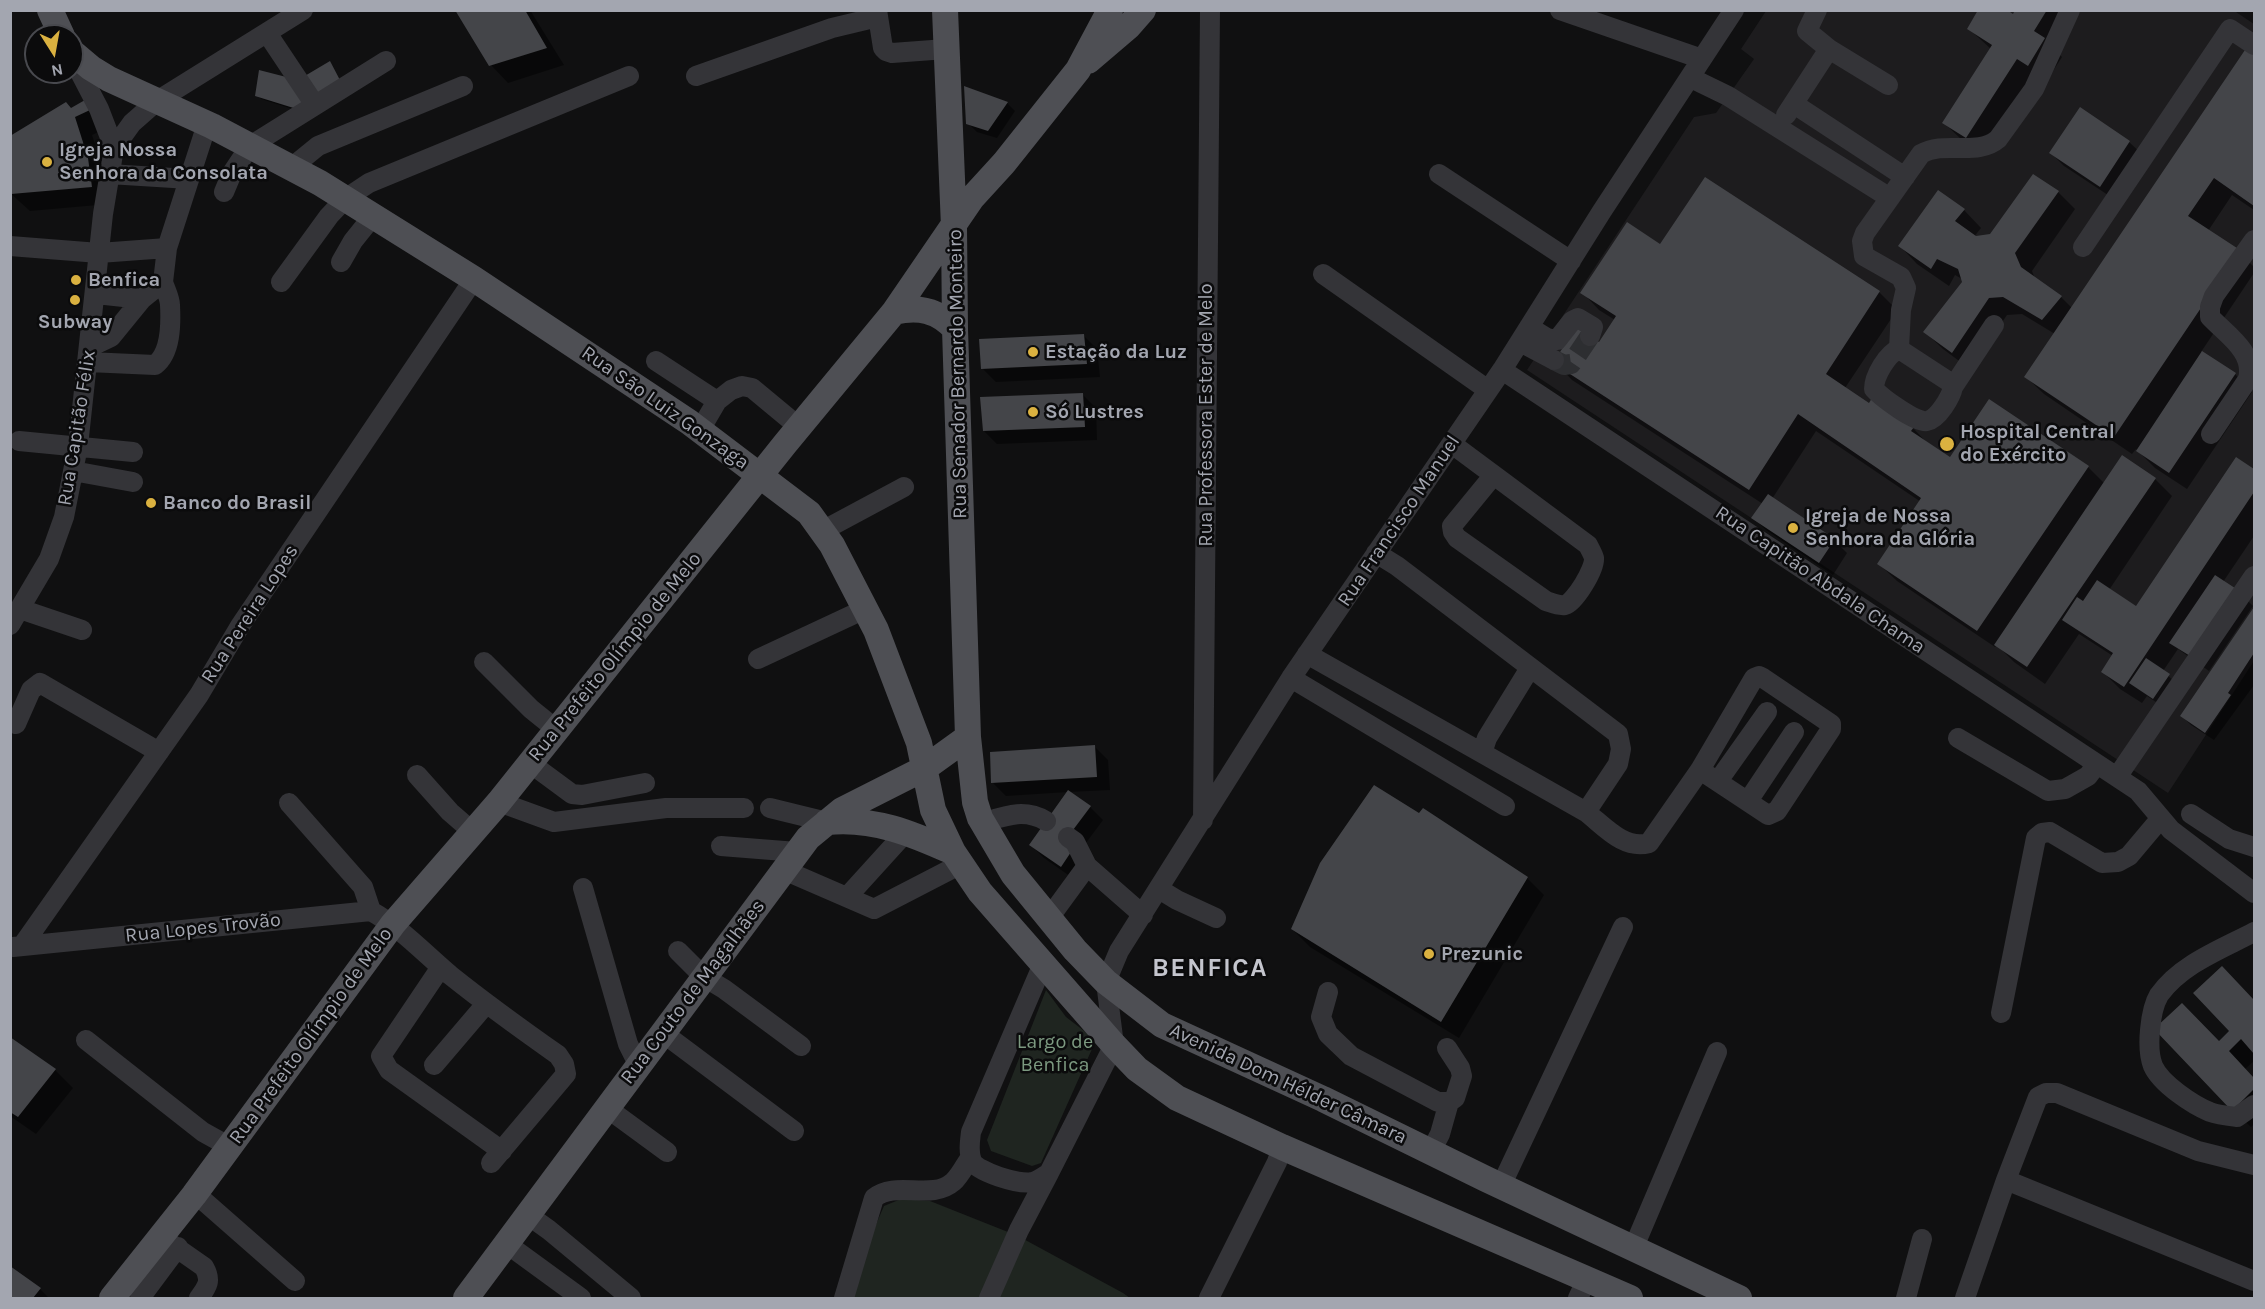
<!DOCTYPE html>
<html>
<head>
<meta charset="utf-8">
<style>
	body { margin:0 }
	#map { position:relative; width:2265px; height:1309px; overflow:hidden; background:#101011; font-family:Karla,sans-serif }
	canvas { display:block }
	.frame { position:absolute; inset:0; border:12px solid #a3a6b0; pointer-events:none }
	.north { position:absolute; left:24px; top:24px; width:60px; height:60px; box-sizing:border-box; background:#0b0b0c; border:2px solid #48494e; border-radius:50%; rotate:169deg; font-size:16px; font-weight:700; line-height:24px; text-align:center; color:#a3a6b0 }
	.north::after { content:''; display:block; margin:auto; width:21px; height:27px; background:#dab140; clip-path:polygon(50% 0,100% 100%,50% 72%,0 100%) }
</style>
</head>
<body>
<div id="map">
<canvas width="2265" height="1309"></canvas>
<div class="frame"></div>
<div class="north">N</div>
</div>
<script>
const c = document.querySelector('canvas').getContext('2d');
c.lineJoin = 'round';
function fill(path, color) { c.fillStyle = color; c.fill(path, 'evenodd'); }
function stroke(path, color, width, dash) { c.strokeStyle = color; c.lineWidth = width; c.lineCap = dash ? 'butt' : 'round'; c.setLineDash(dash || []); c.stroke(path); }
function write(font, color, halo, rows, align = 'center') {
  c.font = font + ' Karla,sans-serif'; c.lineWidth = 5; c.setLineDash([]); c.textBaseline = 'middle'; c.strokeStyle = halo; c.fillStyle = color; for (const [text, x, y, turn = 0] of rows) {
    c.save(); c.translate(x, y); c.rotate((+turn || 0) * Math.PI / 180); c.textAlign = isNaN(turn) ? turn : align; if (halo) c.strokeText(text, 0, 0); c.fillText(text, 0, 0); c.restore();
  }
}
fill(new Path2D(`
	M2233,10L2254,24V661L2168,793L1527,370L1694,117L1716,113L1754,59L1741,49L1766,11Z`), '#1d1c1e');
fill(new Path2D(`
	M1046,990L1066,1017L1096,1040L1041,1163L1032,1166L991,1151L987,1140Z
	M901,1199L930,1201L1018,1236L1123,1293L1130,1298H844L884,1206Z`), '#1f2520');
fill(new Path2D(`
	M457,10H530L564,65L508,83L491,65Z
	M2017,10H2076L2052,47L2062,57L2046,82L1984,154L1962,140L1944,123L1991,49L1968,28L2013,16Z
	M2254,54V210L2232,195L2208,231L2239,252L2254,267V273L2201,352L2235,374L2252,392L2187,489L2155,468L2136,449L2132,454L2044,394L2026,377L2055,334L2022,314L2007,315L1970,369L1943,349L1925,332L1963,282L1962,279L1955,275L1949,286L1917,264L1900,246L1964,210L1981,228L1973,238L1990,236L2058,192L2075,209L2032,271L2035,279L2061,297L2072,308Z
	M329,62L344,89L305,113L261,99L257,95L298,82Z
	M84,102L107,128L92,135L106,177L109,204L30,211L10,193V138Z
	M1007,103L1015,111L997,138L977,132L968,123Z
	M2080,110L2129,142L2143,155L2114,199L2064,166L2051,153Z
	M1705,179L1879,292L1897,310L1845,388L1869,405L1913,428L1930,446L1950,459L2088,467L2105,484L2155,479L2172,496L2109,590L2136,608L2237,459L2254,470V536L2223,582L2240,593L2253,606L2209,671L2178,649L2163,671L2177,684L2162,706L2147,696L2142,703L2120,689L2103,672L2113,656L2079,634L2045,684L2014,662L1997,645L1995,647L1897,581L1879,564L1921,502L1816,431L1772,499L1834,540L1847,553L1833,575L1766,530L1753,517L1763,504L1572,380L1555,362L1600,344L1615,320L1599,310L1582,292L1661,246Z
	M1084,336L1097,349L1100,377L996,382L983,369Z
	M1083,395L1096,408L1097,440L997,444L984,431Z
	M2254,610V685L2214,740L2191,725L2182,716Z
	M1095,747L1108,760L1110,790L1068,792L1090,807L1103,820L1077,855L1074,879L1044,858L1031,845L1068,792L1006,796L993,783Z
	M1527,878L1544,895L1459,1038L1310,947L1292,929Z
	M2222,968L2254,1001V1061L2245,1069L2254,1079V1124L2251,1127L2233,1110L2219,1043L2232,1031Z
	M10,1038L55,1070L73,1088L36,1134L10,1116Z
	M10,1268L40,1289L49,1298H10Z`), '#0007');
fill(new Path2D(`
	M455,10H525L547,48L489,66Z
	M1978,10H2007L2013,14L2015,10H2047L2034,31L2045,38L2028,66L2017,59L1966,138L1942,123L1992,45L1967,29Z
	M2247,47L2254,52V206L2214,178L2188,216L2240,250L2114,437L2024,377Z
	M330,61L342,84L300,110L255,96L259,70L298,80Z
	M964,86L1008,102L988,131L966,124Z
	M85,100L90,110L75,117L88,158L92,187L11,194L10,136L66,102L71,108Z
	M2080,107L2130,141L2100,187L2049,153Z
	M2033,174L2059,191L2015,253L2021,267L2062,296L2042,320L2003,297L1989,298L1952,353L1923,332L1962,282L1958,269L1937,259L1931,269L1898,246L1938,190L1965,209L1955,221L1976,236L1990,234Z
	M1705,177L1880,291L1826,374L1869,403L1872,398L1914,427L1911,431L1950,457L1989,399L2089,466L1977,631L1877,564L1921,498L1798,414L1749,490L1553,363L1576,327L1599,342L1616,316L1580,293L1627,222L1660,244Z
	M1084,334L1087,364L981,369L979,339Z
	M2202,351L2236,373L2169,473L2136,451Z
	M1083,393L1085,427L983,431L980,397Z
	M2122,455L2156,478L2027,667L1994,645Z
	M2236,457L2254,469V492L2124,687L2101,672L2113,653L2062,620L2077,597L2083,601L2097,580L2136,606Z
	M1768,494L1835,539L1819,563L1751,518Z
	M2215,575L2241,592L2195,659L2169,643Z
	M2254,607V653L2228,693L2231,695L2205,733L2180,716Z
	M2146,658L2170,674L2153,699L2129,683Z
	M1095,745L1097,777L991,783L990,752Z
	M1374,785L1419,813L1423,808L1528,877L1441,1022L1291,929L1320,863Z
	M1068,790L1091,806L1064,842L1073,849L1061,867L1029,845Z
	M2222,966L2254,1000V1054L2241,1039L2229,1051L2254,1078V1089L2232,1111L2154,1029L2182,1003L2219,1041L2229,1031L2193,993Z
	M10,1037L56,1069L18,1117L10,1112Z
	M10,1266L41,1288L33,1298H10Z`), '#444549');
stroke(new Path2D(`
	M1554,360L1564,365L1571,364L1590,336`), '#2d2e31', 20, [20, 10]);
stroke(new Path2D(`
	M877,10L883,48L886,51L892,53L946,49
	M1560,10L1702,59
	M1817,10L1807,31L1829,49L1888,85
	M267,33L315,105
	M72,57L99,109L114,148
	M696,76L832,28L878,17
	M1691,78L1728,96L1890,198
	M1794,104L1905,177
	M1786,115L1829,49
	M291,168L318,146L463,86
	M109,174L189,179
	M1439,174L1571,261
	M224,192L232,173L250,146L386,61
	M10,246L99,253L167,248
	M2083,247L2230,29L2254,45
	M341,262L353,241L373,216
	M1323,274L1488,390
	M281,282L329,216L345,199L369,183L629,76
	M96,294L142,299
	M1529,327L1547,338L1557,340L1572,321L1578,318L1593,327L1590,336
	M1520,342L1554,360
	M90,347L111,337L142,299L163,282L167,248L207,124
	M1899,349L1901,310L1906,288L1901,277L1864,256L1862,241L1865,233L1921,154C1945,140 1977,157 1998,139L2034,89L2070,10
	M1899,349L1951,383L1953,387C1951,397 1938,419 1927,421C1917,424 1881,397 1874,389C1874,376 1887,354 1899,349Z
	M656,361L717,401
	M88,362L155,365C171,353 171,324 170,305C170,298 165,289 163,282
	M1502,370L2138,791L2171,830L2254,893
	M1953,387L1994,325
	M700,430L717,401L731,390L742,386L752,388L799,427
	M2211,434L2248,379C2255,352 2227,335 2210,317V307L2214,296L2254,240
	M19,441L133,452
	M1452,444L1588,545C1590,549 1593,554 1594,558C1595,569 1575,602 1565,605C1558,606 1552,603 1546,601L1457,538L1453,532L1452,526L1493,476
	M73,471L133,482
	M822,531L904,487
	M1376,553L1397,566L1618,734L1621,749L1618,764L1586,812C1605,827 1624,850 1649,843L1700,770L1754,678L1759,676L1763,678L1831,724V729L1777,811L1768,815L1700,770
	M20,609L82,630
	M10,625L49,559L64,517L78,446L103,214L114,148L132,123L157,101L303,10
	M1307,654L1482,753
	M758,659L865,609
	M484,662L531,709L557,730
	M1530,668L1487,738L1482,753L1586,812
	M1291,678L1505,806
	M16,724L31,690L40,683L159,752
	M1958,738L2048,791L2065,789L2088,776L2097,764
	M530,763L572,794L582,795L645,783
	M417,775L450,812L473,832
	M2117,777L2254,576
	M1718,781L1767,712
	M1748,801L1794,732
	M499,802L554,822L666,808H744
	M289,803L363,887L371,911
	M770,808L827,822
	M2191,814L2229,839L2254,847
	M1203,820L1210,10
	M982,823C1005,816 1024,808 1046,821
	M721,846L797,852
	M1087,866L1143,915
	M784,870L874,909L961,864
	M583,888L628,1044L639,1066
	M1159,889L1177,900L1216,918
	M847,897L906,832
	M1049,918L1087,866L1075,842L1068,837
	M2254,932C2222,949 2181,964 2159,995C2153,1005 2151,1019 2150,1030C2149,1041 2149,1056 2153,1066C2161,1084 2193,1105 2210,1112C2218,1115 2228,1116 2237,1117L2254,1105
	M22,946L199,695L240,626L474,279
	M13,947L371,911C401,928 424,953 450,975C485,1003 521,1029 558,1055L564,1064L566,1074L491,1163
	M678,951L704,977L724,989L801,1046
	M1043,964L971,1132C970,1141 968,1152 972,1161C977,1172 1019,1185 1032,1182C1038,1181 1044,1176 1049,1173L1114,1045L1106,982L1119,951L1291,678L1502,370L1602,211L1734,10
	M441,967L381,1056L389,1070L502,1151
	M1328,992L1321,1017L1328,1034L1351,1056L1438,1102H1449L1455,1098L1462,1076L1460,1068L1447,1048
	M2001,1013L2036,838L2042,833L2050,832L2102,863L2118,862L2129,856L2161,818
	M663,1033L794,1131
	M86,1040L203,1132L230,1147
	M434,1065L486,1004
	M607,1108L667,1152
	M1431,1151L1440,1134L1449,1102
	M2006,1180L2254,1281
	M1501,1186L1623,927
	M194,1195L205,1202L295,1281
	M528,1215L549,1230L631,1298
	M161,1237L204,1267C212,1281 207,1287 199,1298
	M507,1244L581,1298
	M1633,1249L1717,1052
	M140,1298L178,1247
	M844,1298L874,1198C896,1180 931,1201 953,1182C960,1176 965,1165 970,1158
	M989,1298L1019,1230L1049,1173
	M1209,1298L1277,1162L1282,1147
	M1578,1298L1587,1279
	M1906,1298L1922,1239
	M1965,1298L2006,1180L2038,1097L2046,1093H2057L2198,1151L2254,1165`), '#343438', 20);
stroke(new Path2D(`
	M50,10L62,36
	M945,10L954,227L955,329L968,737L975,802L980,818L1013,874L1075,950L1106,982L1162,1025L1323,1099L1486,1179L1739,1298
	M72,52L91,68L109,79L212,126L320,183L373,216L474,279L689,422L809,513L832,545L876,630L919,743L933,810L953,852L980,892L1114,1045L1137,1069L1177,1098L1282,1147L1630,1298
	M1088,61L1129,26L1143,10
	M894,312C918,306 938,310 955,329
	M827,822C873,817 913,834 953,852
	M112,1298L194,1195L393,924L499,802L785,444L894,312L972,198L1004,163L1078,70L1110,10
	M466,1298L808,838L842,810L925,768L968,737`), '#4e4f54', 26);
for (const [x, y, r, color] of [
	[47,162,6,"#dab140"],
	[76,280,6,"#dab140"],
	[75,300,6,"#dab140"],
	[1033,352,6,"#dab140"],
	[1033,412,6,"#dab140"],
	[1947,444,8,"#dab140"],
	[151,503,6,"#dab140"],
	[1793,528,6,"#dab140"],
	[1429,954,6,"#dab140"]
]) { const dot = new Path2D(); dot.arc(x, y, r, 0, 2 * Math.PI); c.fillStyle = color; c.fill(dot); stroke(dot, '#0b0b0c', 2); }
write('bold 20px', '#a3a6b0', '#0b0b0c', [
	["Igreja Nossa",59,150],
	["Senhora da Consolata",59,173],
	["Benfica",88,280],
	["Subway",75,322,"center"],
	["Estação da Luz",1045,352],
	["Só Lustres",1045,412],
	["Hospital Central",1960,432],
	["do Exército",1960,455],
	["Banco do Brasil",163,503],
	["Igreja de Nossa",1805,516],
	["Senhora da Glória",1805,539],
	["Prezunic",1441,954]
], 'left');
write('20px', '#a3a6b0', '#0b0b0c', [
	["Rua Senador Bernardo Monteiro",958,374,-91],
	["Rua São Luiz Gonzaga",665,408,35],
	["Rua Professora Ester de Melo",1206,415,-90],
	["Rua Capitão Félix",77,428,-81],
	["Rua Francisco Manuel",1399,521,-56],
	["Rua Capitão Abdala Chama",1820,580,34],
	["Rua Pereira Lopes",250,614,-57],
	["Rua Prefeito Olímpio de Melo",615,657,-51],
	["Rua Lopes Trovão",203,928,-6],
	["Rua Couto de Magalhães",693,992,-53],
	["Rua Prefeito Olímpio de Melo",311,1036,-54],
	["Avenida Dom Hélder Câmara",1288,1084,25]
]);
write('20px', '#7c9980', '#0b0b0c', [
	["Largo de",1055,1042],
	["Benfica",1055,1065]
]);
c.letterSpacing = '1.5px';
write('bold 26px', '#c4c5cd', '#0b0b0c', [
	["BENFICA",1210,969]
]);
c.letterSpacing = '0px';
</script>
</body>
</html>
